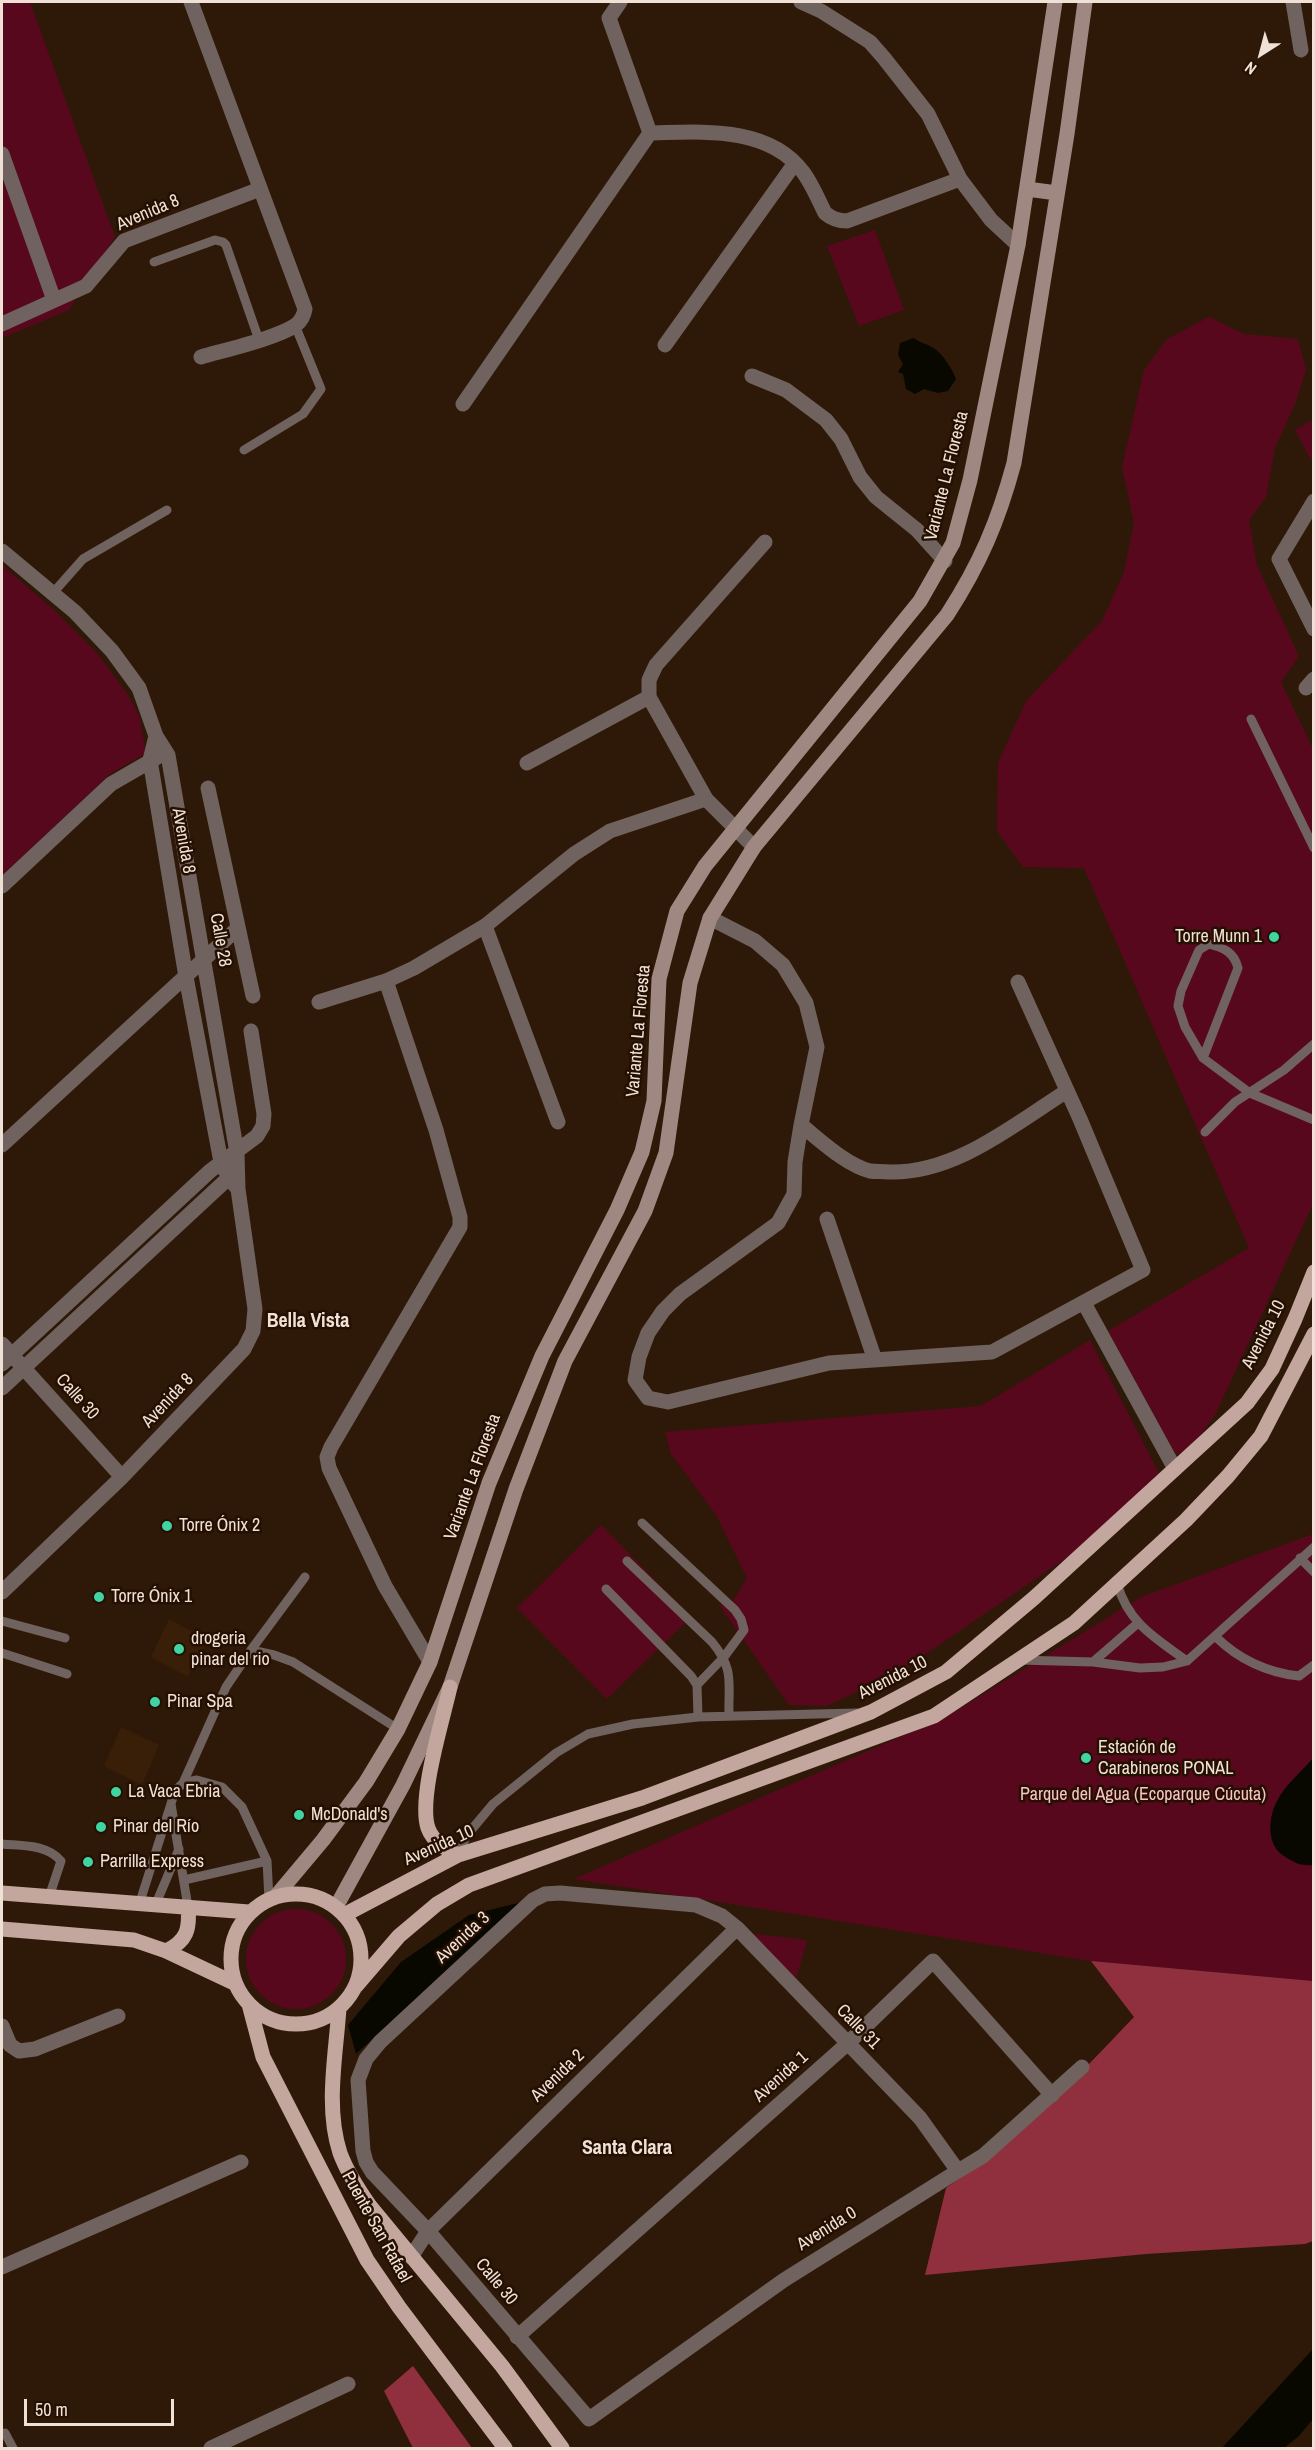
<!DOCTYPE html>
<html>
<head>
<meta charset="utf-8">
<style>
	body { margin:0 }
	#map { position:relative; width:1315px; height:2450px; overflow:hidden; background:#2e1908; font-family:"Archivo Narrow",sans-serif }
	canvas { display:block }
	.frame { position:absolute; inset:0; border:3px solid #f0e1d7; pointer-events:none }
	.north { position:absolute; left:1231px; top:24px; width:60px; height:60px; -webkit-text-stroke:4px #240f01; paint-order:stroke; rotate:216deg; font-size:16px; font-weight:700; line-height:24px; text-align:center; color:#f0e1d7 }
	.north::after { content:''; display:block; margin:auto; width:21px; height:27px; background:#f0e1d7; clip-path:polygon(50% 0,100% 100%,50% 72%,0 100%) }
	.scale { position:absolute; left:24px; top:2399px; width:150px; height:27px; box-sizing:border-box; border:3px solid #f0e1d7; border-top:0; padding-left:8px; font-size:18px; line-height:21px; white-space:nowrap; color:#f0e1d7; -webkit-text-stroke:4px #240f01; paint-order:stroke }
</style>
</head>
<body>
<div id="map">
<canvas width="1315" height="2450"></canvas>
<div class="frame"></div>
<div class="north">N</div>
<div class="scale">50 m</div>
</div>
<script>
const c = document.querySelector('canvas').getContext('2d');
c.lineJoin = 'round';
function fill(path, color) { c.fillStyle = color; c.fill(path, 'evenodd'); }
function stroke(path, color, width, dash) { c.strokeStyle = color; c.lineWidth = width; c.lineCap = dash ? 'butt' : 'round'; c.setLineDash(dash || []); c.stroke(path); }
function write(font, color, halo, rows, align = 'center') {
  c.font = font + ' "Archivo Narrow",sans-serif'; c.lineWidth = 5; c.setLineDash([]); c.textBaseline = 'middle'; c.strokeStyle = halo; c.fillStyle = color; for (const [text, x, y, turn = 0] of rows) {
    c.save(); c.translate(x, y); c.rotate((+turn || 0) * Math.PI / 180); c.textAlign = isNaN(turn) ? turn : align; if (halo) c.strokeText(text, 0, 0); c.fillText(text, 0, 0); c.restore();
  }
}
fill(new Path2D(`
	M169,1619L207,1640L188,1677L151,1657Z
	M121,1727L159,1745L142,1785L104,1766Z`), '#391e08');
fill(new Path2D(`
	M2,2H30L115,237L69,310L2,338Z
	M875,230L904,310L859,326L827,246Z
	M1209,317L1244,334L1298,339L1306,370L1296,402L1275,448L1266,497L1249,520L1257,565L1299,656L1281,682L1313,749V1204L1215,1415L1191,1448L1176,1455L1108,1331L1249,1248L1084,868L1023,867L997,831L998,763L1026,701L1102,621L1124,572L1134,523L1122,467L1144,370L1167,339Z
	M1313,420V464L1295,430Z
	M2,565L55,611L96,652L126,692L139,715L146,753L110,774L2,875Z
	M1090,1340L1160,1475L1072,1554L901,1671L827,1706L789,1705L720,1606L733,1601L747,1578L716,1515L671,1454L665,1432L981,1406Z
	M601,1525L691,1617L607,1699L517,1608Z
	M1313,1534V1981L1091,1961L574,1879L946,1717L1141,1597Z
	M246 1959a50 50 0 1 1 100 0a50 50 0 1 1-100 0Z
	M746,1933L807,1940L797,1976L792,1980Z`), '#58081c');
fill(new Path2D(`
	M1091,1961L1313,1981V2241L1305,2244L1146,2254L925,2275L946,2188C1017,2140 1075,2079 1134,2017Z
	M413,2366L472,2448H413L384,2391Z`), '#90303f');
fill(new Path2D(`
	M914,338C920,343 925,343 932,347C941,351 953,370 956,379L948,391L938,393L924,389L915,394L906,389L903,374L898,372L903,364L898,355L900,343Z
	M1313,1758V1865C1300,1866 1295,1863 1284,1856C1266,1845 1268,1818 1277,1801C1285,1785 1302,1771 1313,1758Z
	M522,1902L356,2054L348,2025L401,1962L469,1915Z
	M1313,2349V2419L1299,2436L1284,2448H1222Z`), '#090800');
stroke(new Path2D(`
	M154,262L215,240L223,242L226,245L259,340
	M244,450L303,414L321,389L295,325
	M52,594L83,559L167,510
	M1251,719L1314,848
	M1209,944C1224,948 1234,952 1238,968L1203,1058L1185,1027L1178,1006L1181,991L1199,950Z
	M1203,1058L1250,1093L1314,1120
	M1205,1132L1235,1102L1284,1070L1314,1044
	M642,1523L735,1610L741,1619L744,1630L724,1657L697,1685
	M1300,1558L1314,1572
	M627,1561L712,1642C735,1670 728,1683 729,1716
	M1117,1583C1128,1623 1155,1638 1187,1661
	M606,1589L691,1676L697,1685L698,1717
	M2,1621L65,1638
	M1216,1637C1238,1659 1268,1673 1299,1676L1314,1665
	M251,1650L305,1577
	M2,1653L67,1674
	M1019,1660L1093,1662L1140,1668L1163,1667L1187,1661L1314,1547
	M1093,1662L1138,1623
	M183,1783L226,1687L251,1650L274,1655L293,1662L398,1729
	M171,1804L188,1907
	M2,1844C22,1846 47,1844 61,1861L49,1897
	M458,1855L467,1835L493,1804L556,1753L588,1734L633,1724L698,1717L857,1713
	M184,1880L267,1861
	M139,1905L175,1791L183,1783L197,1780L222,1787L242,1807L267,1861L269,1899
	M155,1906L179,1849
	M5,2433L13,2448`), '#70625e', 9);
stroke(new Path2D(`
	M191,2L305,309C304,315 301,321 296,325C277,338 225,350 201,357
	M620,2L609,18L650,133
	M801,2L821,11L870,42L884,58L928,114L960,179L991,220L1018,245
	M1293,2L1301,50
	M650,133C700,132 768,125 803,172C812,184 818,199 825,213C832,219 838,221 847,221L960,179
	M2,154L54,300
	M2,324L86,286L124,241L260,189
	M665,345L795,163
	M752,376L786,390L826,420L841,439L860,477L876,497L917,530L945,561
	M463,404L650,133
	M1314,501L1279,559L1314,629
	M2,551L75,612L112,651L139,688L156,736L168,755L237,1153L238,1189L255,1309L253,1331L244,1349L122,1477L2,1592
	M1306,688L1314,679
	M156,736L150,760L186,977L221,1162L229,1178L238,1189
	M527,763L649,697
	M208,788L253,996
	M754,847L706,799L649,697V680L656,665L765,542
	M2,886L111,784L156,758
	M710,918L755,941L783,965L806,1003L817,1047L801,1125L795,1162L794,1194L778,1223L680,1294L663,1311L648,1333L639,1357L635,1380L648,1398L668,1402L829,1363L992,1352L1143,1270L1080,1119L1018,982
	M485,926L558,1122
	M386,981L436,1130L460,1217V1227L331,1447L327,1457L329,1468L385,1586L430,1662
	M319,1002L386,981L414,968L485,926L574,854L610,831L706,799
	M801,1125C820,1140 846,1165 870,1171C876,1172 883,1171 889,1172C955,1174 1013,1125 1067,1091
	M2,1145L238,928
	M827,1219L875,1360
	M1084,1303L1175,1469
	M2,1344L122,1477
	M2,1364L210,1171L257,1136L263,1126L264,1114L251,1031
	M2,1388L235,1172
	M2,2026L10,2045L19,2051L35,2049L118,2016
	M958,2171L920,2118L737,1928L722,1916L696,1905L560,1893L545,1894L533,1900L380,2042L366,2059L358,2080L363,2151L366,2162L372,2172L428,2231L589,2419L784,2280L958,2171L983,2156L1082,2067
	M411,2257L428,2231L737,1928
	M2,2267L241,2162
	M517,2337L847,2044L933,1961L1052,2095
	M211,2448L348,2384`), '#70625e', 15);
stroke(new Path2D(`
	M1027,189L1057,193
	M276,1896L323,1840L366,1782L398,1729L430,1662L489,1483L542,1356L617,1210L642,1152L654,1101L659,979L677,911L705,866L920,601L953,543L970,480L1018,245L1055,2
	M336,1907L403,1785L450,1687L516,1489L565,1361L645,1211L666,1153L690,983L710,918L754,847L947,615C980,564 998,522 1014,463L1067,134L1085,2`), '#9f8882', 15);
stroke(new Path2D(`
	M450,1687C443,1719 418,1798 428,1828C433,1842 446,1849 458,1855
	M2,1893L249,1912
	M231 1959a65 65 0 1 1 130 0a65 65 0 1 1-130 0Z
	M344,1915L458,1855L642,1798L871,1712L946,1672L1034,1598L1247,1403L1272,1369L1295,1319L1314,1272
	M2,1929L134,1940L166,1951L236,1984
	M166,1951C187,1941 190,1929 188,1907
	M356,1986L399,1936L437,1904L469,1885L934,1716L1074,1623L1186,1520L1228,1476L1261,1436L1314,1334
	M249,2004L263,2057L367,2260L399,2307L505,2448
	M339,2008C336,2055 325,2107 340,2153C347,2172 358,2189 370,2206L502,2366L562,2448`), '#c3a69d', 15);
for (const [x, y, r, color] of [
	[1274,937,6,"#40d4a2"],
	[167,1526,6,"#40d4a2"],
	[99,1597,6,"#40d4a2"],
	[179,1649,6,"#40d4a2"],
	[155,1702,6,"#40d4a2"],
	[1086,1758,6,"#40d4a2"],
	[116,1792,6,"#40d4a2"],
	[299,1815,6,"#40d4a2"],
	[101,1827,6,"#40d4a2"],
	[88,1862,6,"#40d4a2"]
]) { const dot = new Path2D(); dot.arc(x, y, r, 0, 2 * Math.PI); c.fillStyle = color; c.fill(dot); stroke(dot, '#240f01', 2); }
write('18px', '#f0e1d7', '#240f01', [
	["Avenida 8",148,213,-23],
	["Variante La Floresta",947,476,-76],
	["Avenida 8",183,841,80],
	["Calle 28",220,940,80],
	["Variante La Floresta",639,1031,-85],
	["Avenida 10",1264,1335,-63],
	["Calle 30",77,1397,48],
	["Avenida 8",168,1401,-47],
	["Variante La Floresta",473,1477,-70],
	["Avenida 10",893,1678,-27],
	["Avenida 10",439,1846,-24],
	["Avenida 3",463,1938,-43],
	["Calle 31",858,2027,46],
	["Avenida 2",558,2076,-44],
	["Avenida 1",781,2077,-42],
	["Puente San Rafael",376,2227,61],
	["Avenida 0",827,2229,-32],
	["Calle 30",496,2282,50]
]);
write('18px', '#f0e1d7', '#240f01', [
	["Torre Munn 1",1262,937,"right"],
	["Torre Ónix 2",179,1526],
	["Torre Ónix 1",111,1597],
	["drogeria",191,1639],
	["pinar del rio",191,1660],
	["Pinar Spa",167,1702],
	["Estación de",1098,1748],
	["Carabineros PONAL",1098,1769],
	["La Vaca Ebria",128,1792],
	["McDonald's",311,1815],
	["Pinar del Río",113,1827],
	["Parrilla Express",100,1862]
], 'left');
write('18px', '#f9c2c5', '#240f01', [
	["Parque del Agua (Ecoparque Cúcuta)",1143,1795]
]);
write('bold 20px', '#f0e1d7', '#240f01', [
	["Bella Vista",308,1322],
	["Santa Clara",627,2149]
]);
</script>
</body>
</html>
